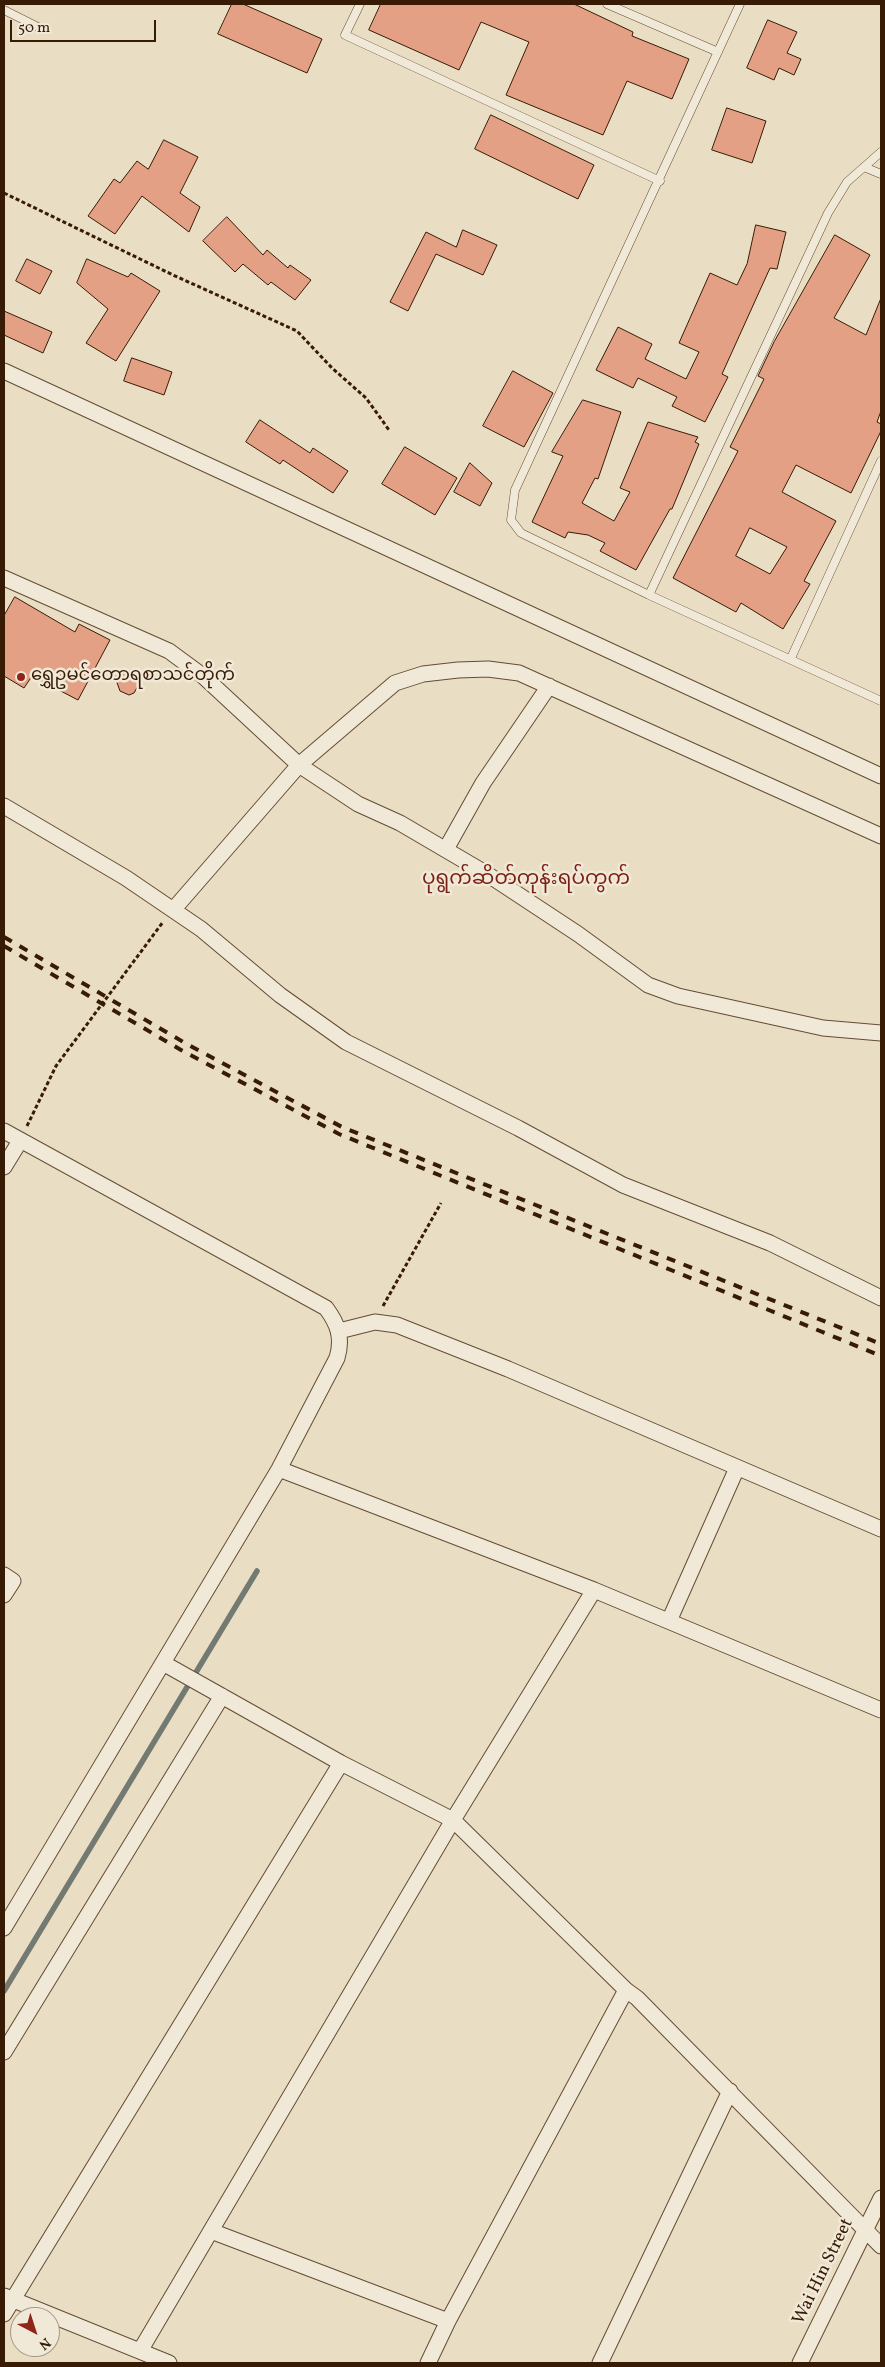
<!DOCTYPE html>
<html>
<head>
<meta charset="utf-8">
<style>
	body { margin:0 }
	#map { position:relative; width:885px; height:2367px; overflow:hidden; background:#e9ddc3; font-family:Vollkorn,serif }
	canvas { display:block }
	.frame { position:absolute; inset:0; border:5px solid #381b04; pointer-events:none }
	.north { position:absolute; left:10px; top:2307px; width:50px; height:50px; box-sizing:border-box; background:#f1e9d8; border:1px solid #a79783; border-radius:50%; rotate:140deg; font-size:14px; font-weight:700; line-height:20px; text-align:center; color:#381b04 }
	.north::after { content:''; display:block; margin:auto; width:18px; height:22px; background:#8f2418; clip-path:polygon(50% 0,100% 100%,50% 72%,0 100%) }
	.scale { position:absolute; left:10px; top:20px; width:146px; height:22px; box-sizing:border-box; border:2px solid #381b04; border-top:0; padding-left:6px; font-size:15px; line-height:18px; white-space:nowrap; color:#381b04; -webkit-text-stroke:4px #f1e9d8; paint-order:stroke }
</style>
</head>
<body>
<div id="map">
<canvas width="885" height="2367"></canvas>
<div class="frame"></div>
<div class="north">N</div>
<div class="scale">50 m</div>
</div>
<script>
const c = document.querySelector('canvas').getContext('2d');
c.lineJoin = 'round';
function stroke(path, color, width, dash) { c.strokeStyle = color; c.lineWidth = width; c.lineCap = dash ? 'butt' : 'round'; c.setLineDash(dash || []); c.stroke(path); }
function fill(path, color) { c.fillStyle = color; c.fill(path, 'evenodd'); }
function write(font, color, halo, rows, align = 'center') {
  c.font = font + ' Vollkorn,"Noto Sans Myanmar",serif'; c.lineWidth = 5; c.setLineDash([]); c.textBaseline = 'middle'; c.strokeStyle = halo; c.fillStyle = color; for (const [text, x, y, turn = 0] of rows) {
    c.save(); c.translate(x, y); c.rotate((+turn || 0) * Math.PI / 180); c.textAlign = isNaN(turn) ? turn : align; if (halo) c.strokeText(text, 0, 0); c.fillText(text, 0, 0); c.restore();
  }
}
stroke(new Path2D(`
	M4,1991L257,1571`), '#737a72', 5.5);
const building = new Path2D(`
	M232,4H243L322,39L307,73L218,34Z
	M381,4H574L633,32L632,36L689,59L672,99L627,81L603,135L506,95L529,42L481,22L459,70L369,30Z
	M768,20L797,32L787,53L801,59L794,75L779,68L774,80L747,68Z
	M727,108L766,121L752,163L712,150Z
	M491,115L594,165L578,199L475,149Z
	M164,140L198,157L180,193L200,207L189,232L142,196L115,234L88,216L114,179L120,183L137,161L148,169Z
	M227,217L263,255L267,250L288,268L290,265L311,280L295,300L271,282L268,285L243,264L235,272L203,241Z
	M756,225L786,232L777,269L770,268L722,374L728,377L705,422L672,406L677,397L638,378L633,388L596,370L618,327L652,344L645,359L686,379L699,352L679,343L710,273L737,285L747,264Z
	M463,230L497,245L483,275L436,254L408,311L390,302L426,232L456,247Z
	M835,235L870,255L834,318L866,335L881,298V411L877,422L881,424V431L851,493L796,465L782,492L836,521L804,581L810,584L783,629L741,603L736,612L673,578L738,451L730,447L764,379L758,376L774,342ZM750,528L787,547L770,574L736,556Z
	M27,259L52,271L40,294L16,281Z
	M87,259L128,277L131,273L160,291L116,361L86,343L108,309L77,283Z
	M4,311L52,332L43,353L4,335Z
	M132,358L172,372L164,395L124,381Z
	M513,371L553,393L524,447L483,426Z
	M583,400L621,412L598,479L595,478L582,503L614,521L630,492L620,488L648,422L698,437L695,442L699,444L672,509H670L636,570L600,551L605,543L588,535L568,532L565,538L532,522L563,456L552,452Z
	M260,420L310,453L313,448L348,471L333,493L283,460L280,464L246,442Z
	M405,447L457,478L435,515L382,484Z
	M470,463L492,483L480,506L454,492Z
	M15,597L75,632L79,624L110,640L78,700L32,676L24,688L4,676V616Z
	M126,673L135,675L139,684L134,693L129,695L120,691L115,677Z`);
fill(building, '#e4a085');
stroke(building, '#381b04', 1);
const service = new Path2D(`
	M360,4L345,35L660,181
	M607,4L718,52
	M740,4L515,490L511,520L521,533L649,595L881,701
	M4,10L42,29
	M864,167L881,174
	M649,595L828,213L847,182L881,152
	M791,658L881,461`);
const minor = new Path2D(`
	M4,371L881,776
	M4,578L169,651L203,676L299,765L358,804L400,823L487,874L578,934L648,985L678,996L823,1028L881,1033
	M4,806L126,878L201,929L280,995L346,1042L518,1128L623,1185L770,1243L881,1298
	M446,849L483,783L549,686
	M173,910L299,765L395,683L423,674L458,670L488,669L519,673L881,836
	M4,1131L326,1308C338,1324 343,1338 337,1358L279,1469L4,1928
	M4,1167L20,1141
	M339,1331L375,1322L397,1325L508,1369L881,1529
	M279,1469L594,1590L881,1710
	M4,1575L13,1581L4,1595
	M669,1621L737,1468
	M163,1663L341,1763L453,1820L626,1990
	M4,2052L222,1696
	M211,2231L448,2321
	M4,2296L169,2363
	M4,2314L341,1763
	M140,2351L453,1820L594,1590
	M428,2363L448,2321L626,1990L637,1998L881,2246
	M600,2363L730,2091
	M800,2363L881,2198`);
stroke(service, '#644c34', 9);
stroke(minor, '#644c34', 17);
stroke(new Path2D(`
	M4,193L173,275L297,331L332,368L366,398L389,430
	M27,1126L56,1066L163,922
	M383,1306L441,1203`), '#381b04', 3, [4, 2.5]);
stroke(service, '#f1e9d8', 8);
stroke(minor, '#f1e9d8', 15);
stroke(new Path2D(`
	M4,937L185,1043L342,1127L881,1344
	M4,946L181,1050L339,1134L881,1356`), '#381b04', 4, [9, 9]);
for (const [x, y, r, color] of [
	[21,677,5,"#8f2418"]
]) { const dot = new Path2D(); dot.arc(x, y, r, 0, 2 * Math.PI); c.fillStyle = color; c.fill(dot); stroke(dot, '#f1e9d8', 2); }
write('18px', '#381b04', '#f1e9d8', [
	["ရွှေဥမင်တောရစာသင်တိုက်",31,677]
], 'left');
write('18px', '#381b04', '#f1e9d8', [
	["Wai Hin Street",824,2272,-64]
]);
write('20px', '#7a1f14', '#f1e9d8', [
	["ပုရွက်ဆိတ်ကုန်းရပ်ကွက်",526,880]
]);
</script>
</body>
</html>
